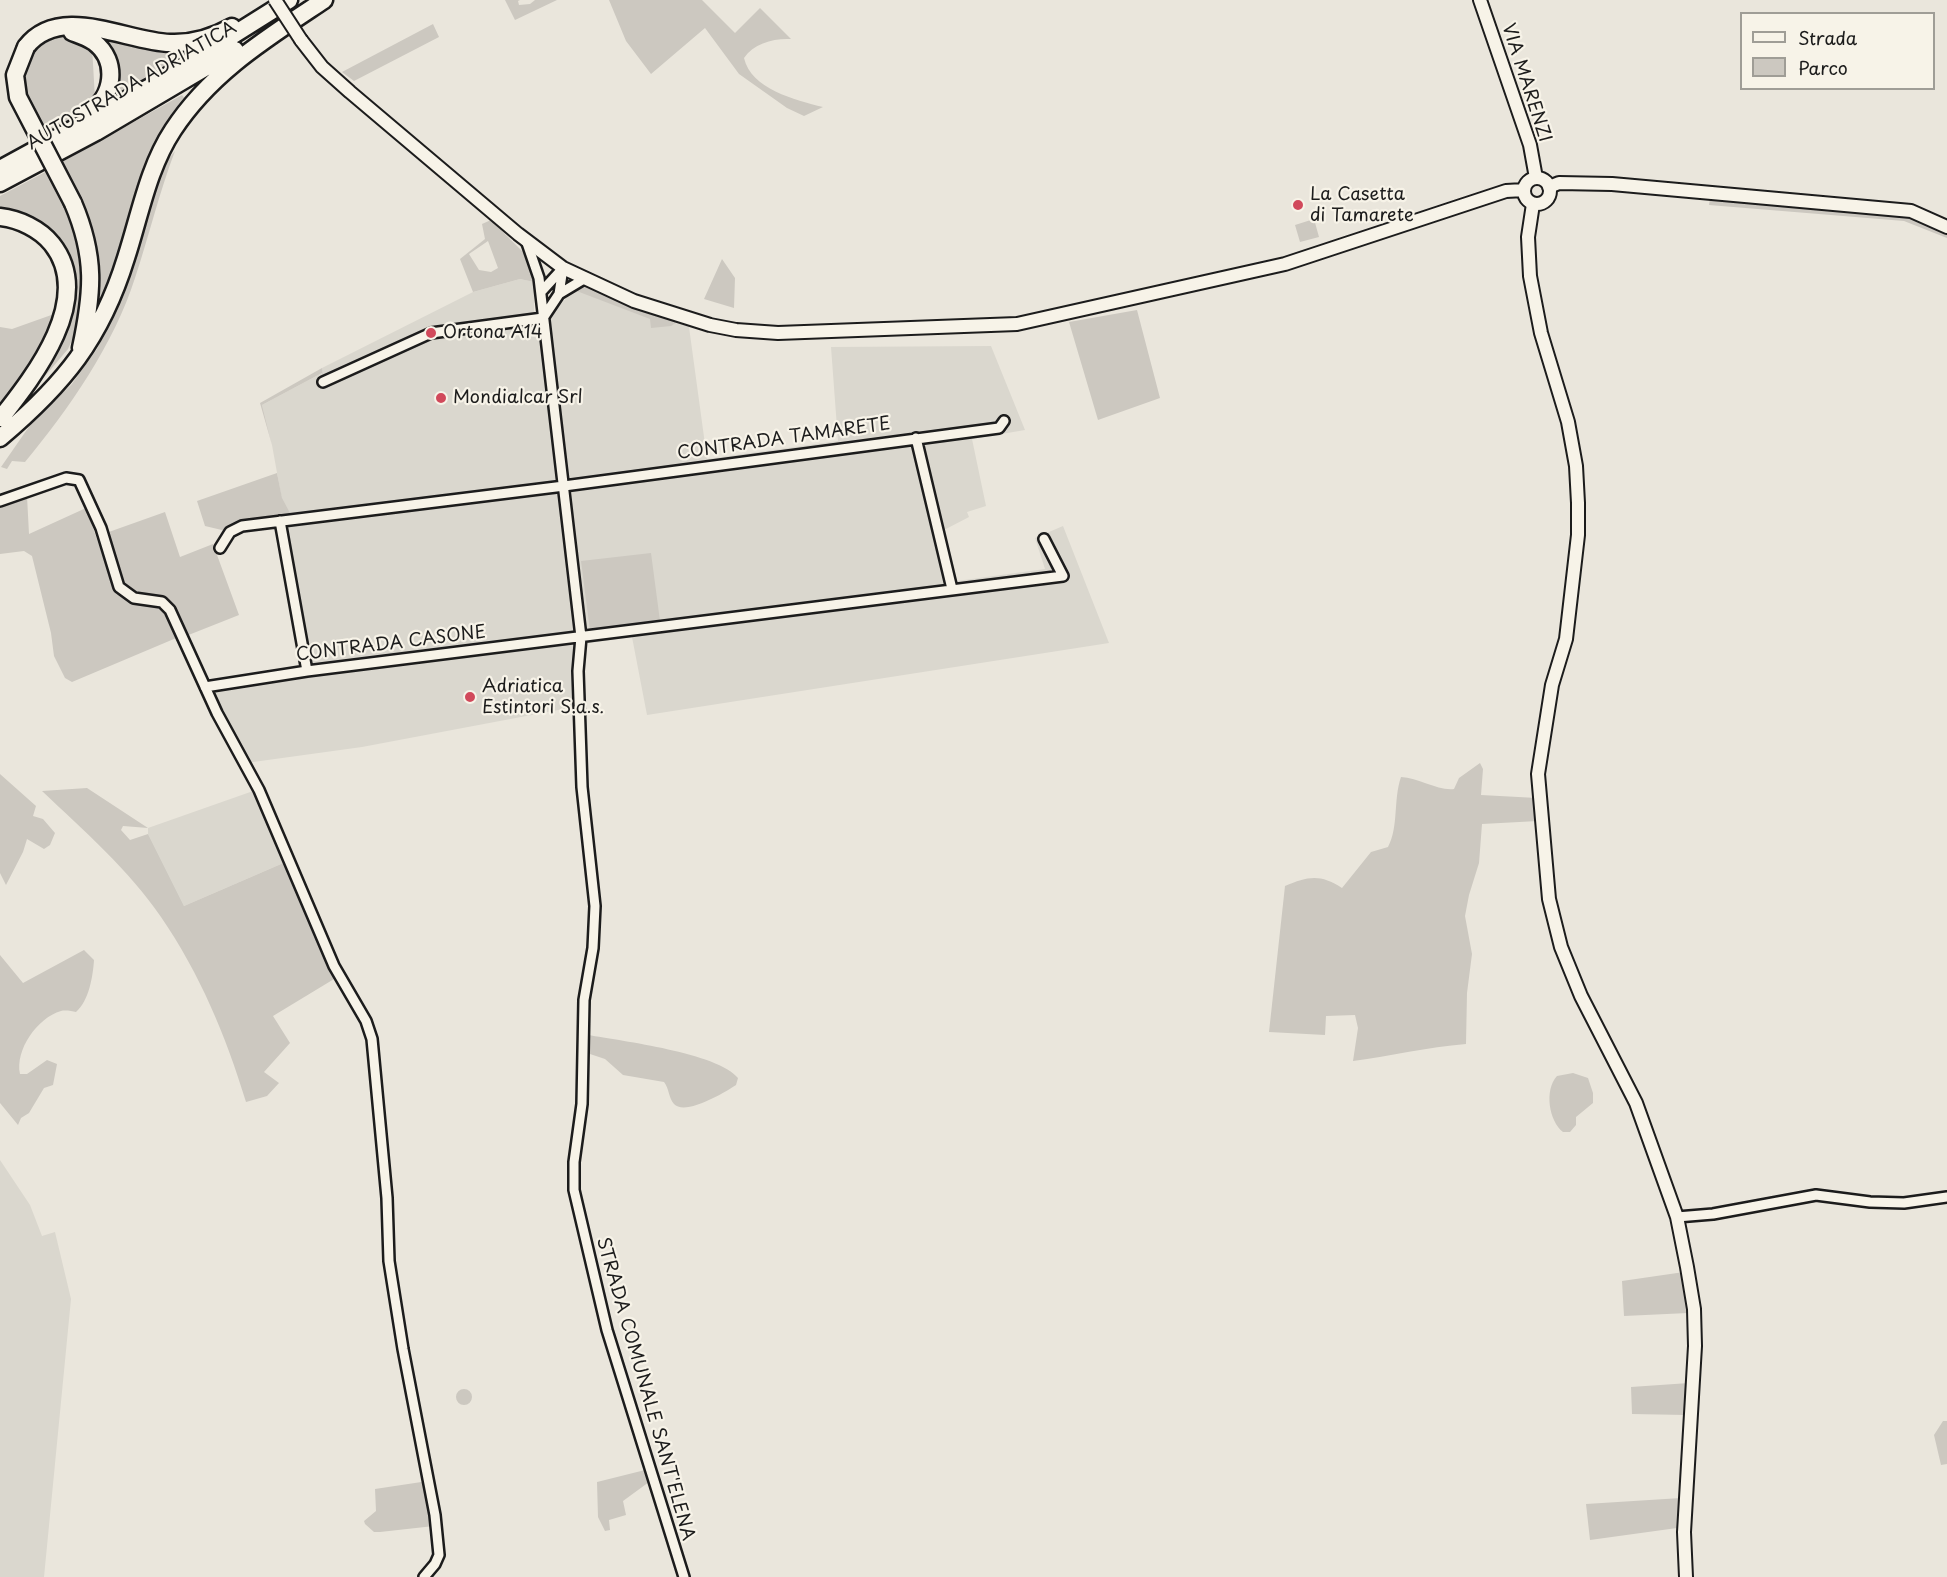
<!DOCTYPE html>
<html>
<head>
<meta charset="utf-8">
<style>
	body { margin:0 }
	#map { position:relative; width:1947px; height:1577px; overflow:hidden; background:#eae6dc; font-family:"Playpen Sans",sans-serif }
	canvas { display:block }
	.legend { position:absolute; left:1740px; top:12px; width:195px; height:78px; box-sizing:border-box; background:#f7f3e8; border:2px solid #9f9d96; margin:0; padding:8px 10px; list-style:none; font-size:18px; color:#1c1c1c }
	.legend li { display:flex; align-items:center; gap:12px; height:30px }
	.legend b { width:30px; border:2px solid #9f9d96 }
</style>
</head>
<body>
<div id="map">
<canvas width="1947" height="1577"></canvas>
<ul class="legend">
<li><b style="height:8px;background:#f7f3e8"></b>Strada</li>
<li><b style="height:16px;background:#ccc8c0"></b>Parco</li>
</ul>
</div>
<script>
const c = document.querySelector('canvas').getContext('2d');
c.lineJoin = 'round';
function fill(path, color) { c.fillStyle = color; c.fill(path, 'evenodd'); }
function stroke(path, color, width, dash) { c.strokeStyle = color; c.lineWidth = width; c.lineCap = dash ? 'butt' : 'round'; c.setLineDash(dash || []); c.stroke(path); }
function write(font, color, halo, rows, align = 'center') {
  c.font = font + ' "Playpen Sans",sans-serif'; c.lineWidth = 4.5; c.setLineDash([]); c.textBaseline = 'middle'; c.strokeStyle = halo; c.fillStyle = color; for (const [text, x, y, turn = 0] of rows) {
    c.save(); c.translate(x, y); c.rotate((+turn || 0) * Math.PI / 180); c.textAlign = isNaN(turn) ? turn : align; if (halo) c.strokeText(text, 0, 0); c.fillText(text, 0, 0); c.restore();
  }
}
fill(new Path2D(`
	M520,279L534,282V311L548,319L573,290L587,286L689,327L707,459L838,441L831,347L991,346L1025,430L972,439L986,506L967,512L969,517L944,530L957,581L1045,569L1035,538L1063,526L1109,643L647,715L632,637L575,645L574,707L362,747L246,763L208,683L312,666L272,445L262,405L322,373V368L473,292Z
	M256,790L288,861L184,906L148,834V828Z
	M0,1160L30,1205L42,1236L55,1232L71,1299L44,1577H0Z`), '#dad7ce');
fill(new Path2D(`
	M505,0H520L518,1L519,5L530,4L535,0H557L515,20Z
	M609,0H702L735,33L760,8L791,39C774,38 754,43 744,58C751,89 795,100 823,107L804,116L787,108L739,74L705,28L651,74L626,41Z
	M433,24L439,37L354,81L342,72Z
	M65,36L92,46L95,99L88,109L44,134C38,121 30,108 25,95C16,66 38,40 65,36Z
	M100,37L151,47L184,50L186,53L114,97Z
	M182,95L186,100L121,261L94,317L98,277L94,242L60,163Z
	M175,151C159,193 149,236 135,278C114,344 69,409 25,462L12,461L7,469L1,467L35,418L71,385L97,349L123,294L160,178L166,162Z
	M49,170L65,197L85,257L79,324L68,349L46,375L59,339L69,264L0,210V196Z
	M1710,198L1895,215L1918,220L1947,232V238L1904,221L1709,205Z
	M1314,219L1319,237L1300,242L1295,225Z
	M491,220L528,257L534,282L520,279L473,292L460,259L485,239L482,224ZM488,241L498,268L491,272L479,270L469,254Z
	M722,259L735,278L734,308L704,299Z
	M587,286L677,322L671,326L651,328L650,319L574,290Z
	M1137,310L1160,398L1098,420L1069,322Z
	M57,313L39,355L0,406V327L12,329Z
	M322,368L323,382L322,373L262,405L272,445L260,403Z
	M277,473L282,498L291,515L232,526L226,531L205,526L197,501Z
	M27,496L29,534L86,508L116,594L163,608L181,636L72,682L65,678L54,656L51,633L32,556L24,551L0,554V508Z
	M165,512L180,557L213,544L239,615L186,636L168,606L136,596L118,583L106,533Z
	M651,553L660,621L590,631L581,561Z
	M1480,763L1483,769L1481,795L1537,798L1538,821L1482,824L1479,863L1469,895L1465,916L1472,954L1467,993L1466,1044C1427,1047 1391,1056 1353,1061L1358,1028L1355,1015L1326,1016L1325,1035L1269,1032L1285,886C1308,876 1321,874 1342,888L1371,852L1388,847C1399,826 1393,800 1401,777C1419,778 1438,791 1454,789L1459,778Z
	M0,774L36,806L33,816L43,819L55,833L50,845L44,849L27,839L23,852L6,885L0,873Z
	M87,788L148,828L123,826L121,830L130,840L148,834L184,906L288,861L339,976L273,1016L290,1043L264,1072L279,1083L267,1096L246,1102C226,1036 200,974 161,917C129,870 83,830 42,791Z
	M84,950L94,960C93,976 89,1001 76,1012C72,1011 65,1010 61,1011C37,1018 15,1050 20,1074H27L47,1060L57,1064L53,1085L44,1088L29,1113L21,1118L18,1125L0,1103V955L23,983Z
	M588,1035C622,1041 718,1053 738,1078L736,1085C724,1093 685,1116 674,1104C669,1099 669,1088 664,1082L623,1075L605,1059L587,1053Z
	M1573,1073L1588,1078L1593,1093V1103L1576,1117V1125L1570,1132H1563C1549,1121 1544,1090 1557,1076Z
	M1684,1272L1688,1313L1624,1316L1622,1281Z
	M1689,1383L1686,1415L1632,1414L1631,1387Z
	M456 1397a8 8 0 1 1 16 0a8 8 0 1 1-16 0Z
	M1943,1421H1947V1464L1941,1465L1934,1435Z
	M645,1470L649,1482L623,1501L626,1515L609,1520L610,1530L605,1531L598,1517L597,1482Z
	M428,1481L434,1526L380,1532H374L365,1524L364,1521L376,1511L375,1489Z
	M1681,1498L1680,1530L1677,1528L1590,1540L1586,1504Z`), '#ccc8c0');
const street = new Path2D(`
	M527,243L539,278L581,637L578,671L582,787L595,906L593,948L584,1000L582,1104L574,1162V1190L607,1330L684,1577
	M541,292L563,268
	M559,294L563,268
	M323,382L431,333L543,318L559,294L584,279
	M916,438L952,589
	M0,501L66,478L79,480L101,528L119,587L134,598L162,602L170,610L217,713L259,790L334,966L366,1021L372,1039L387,1198L389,1261L403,1349L435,1515L439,1555L435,1564L424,1577
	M280,521L307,671
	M220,548L230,532L242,526L564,486L999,428L1004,421
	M205,687L307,671L1063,576L1044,539
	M1677,1217L1713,1214L1816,1195L1870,1202L1904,1203L1947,1197`);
const secondary = new Path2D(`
	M1480,0L1530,145L1536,178
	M301,40L322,67L350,92L518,234L563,268L634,301L710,325L736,330L778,333L1017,324L1285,264L1506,191L1524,190
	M1524 191a13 13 0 1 1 26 0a13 13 0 1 1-26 0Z
	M1549,187L1559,183L1612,184L1911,211L1947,227
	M1533,204L1528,237L1530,276L1541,333L1568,422L1576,466L1578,503V535L1566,639L1552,685L1538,774L1549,899L1561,947L1581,996L1636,1103L1677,1217L1687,1267L1694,1309L1695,1346L1684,1532L1686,1577`);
const highway = new Path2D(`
	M72,32C80,35 87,37 94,42C119,61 114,98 88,113
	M26,47C60,3 127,42 170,43C192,44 214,37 232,27
	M0,169L152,86L289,0
	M0,183L96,132L235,50
	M73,203C96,257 93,292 81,348
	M0,217C19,219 40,229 52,244C95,298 35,375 1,418
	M0,438C64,384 101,339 126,258C140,215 148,168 173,130C211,72 267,38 324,0`);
stroke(street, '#1c1c1c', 14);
stroke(secondary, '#1c1c1c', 16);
stroke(highway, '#1c1c1c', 21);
stroke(street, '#f7f3e8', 9);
stroke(secondary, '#f7f3e8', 12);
stroke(highway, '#f7f3e8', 16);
const secondaryBridge = new Path2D(`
	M275,0L301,40`);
const highwayBridge = new Path2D(`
	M26,47L15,75L18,97L73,203`);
stroke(secondaryBridge, '#1c1c1c', 16, []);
stroke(highwayBridge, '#1c1c1c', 21, []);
stroke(secondaryBridge, '#f7f3e8', 12);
stroke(highwayBridge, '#f7f3e8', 16);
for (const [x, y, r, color] of [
	[1298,205,6,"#d1495b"],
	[431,333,6,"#d1495b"],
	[441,398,6,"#d1495b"],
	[470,697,6,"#d1495b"]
]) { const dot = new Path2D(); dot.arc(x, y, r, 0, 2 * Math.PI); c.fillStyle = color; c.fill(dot); stroke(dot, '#f7f3e8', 2); }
write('18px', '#1c1c1c', '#f7f3e8', [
	["VIA MARENZI",1526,83,72],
	["AUTOSTRADA ADRIATICA",132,86,-30],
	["CONTRADA TAMARETE",784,439,-8],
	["CONTRADA CASONE",391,644,-7],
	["STRADA COMUNALE SANT'ELENA",645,1389,74]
]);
write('18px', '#1c1c1c', '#f7f3e8', [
	["La Casetta",1310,195],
	["di Tamarete",1310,216],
	["Ortona A14",443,333],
	["Mondialcar Srl",453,398],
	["Adriatica",482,687],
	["Estintori S.a.s.",482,708]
], 'left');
</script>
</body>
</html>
